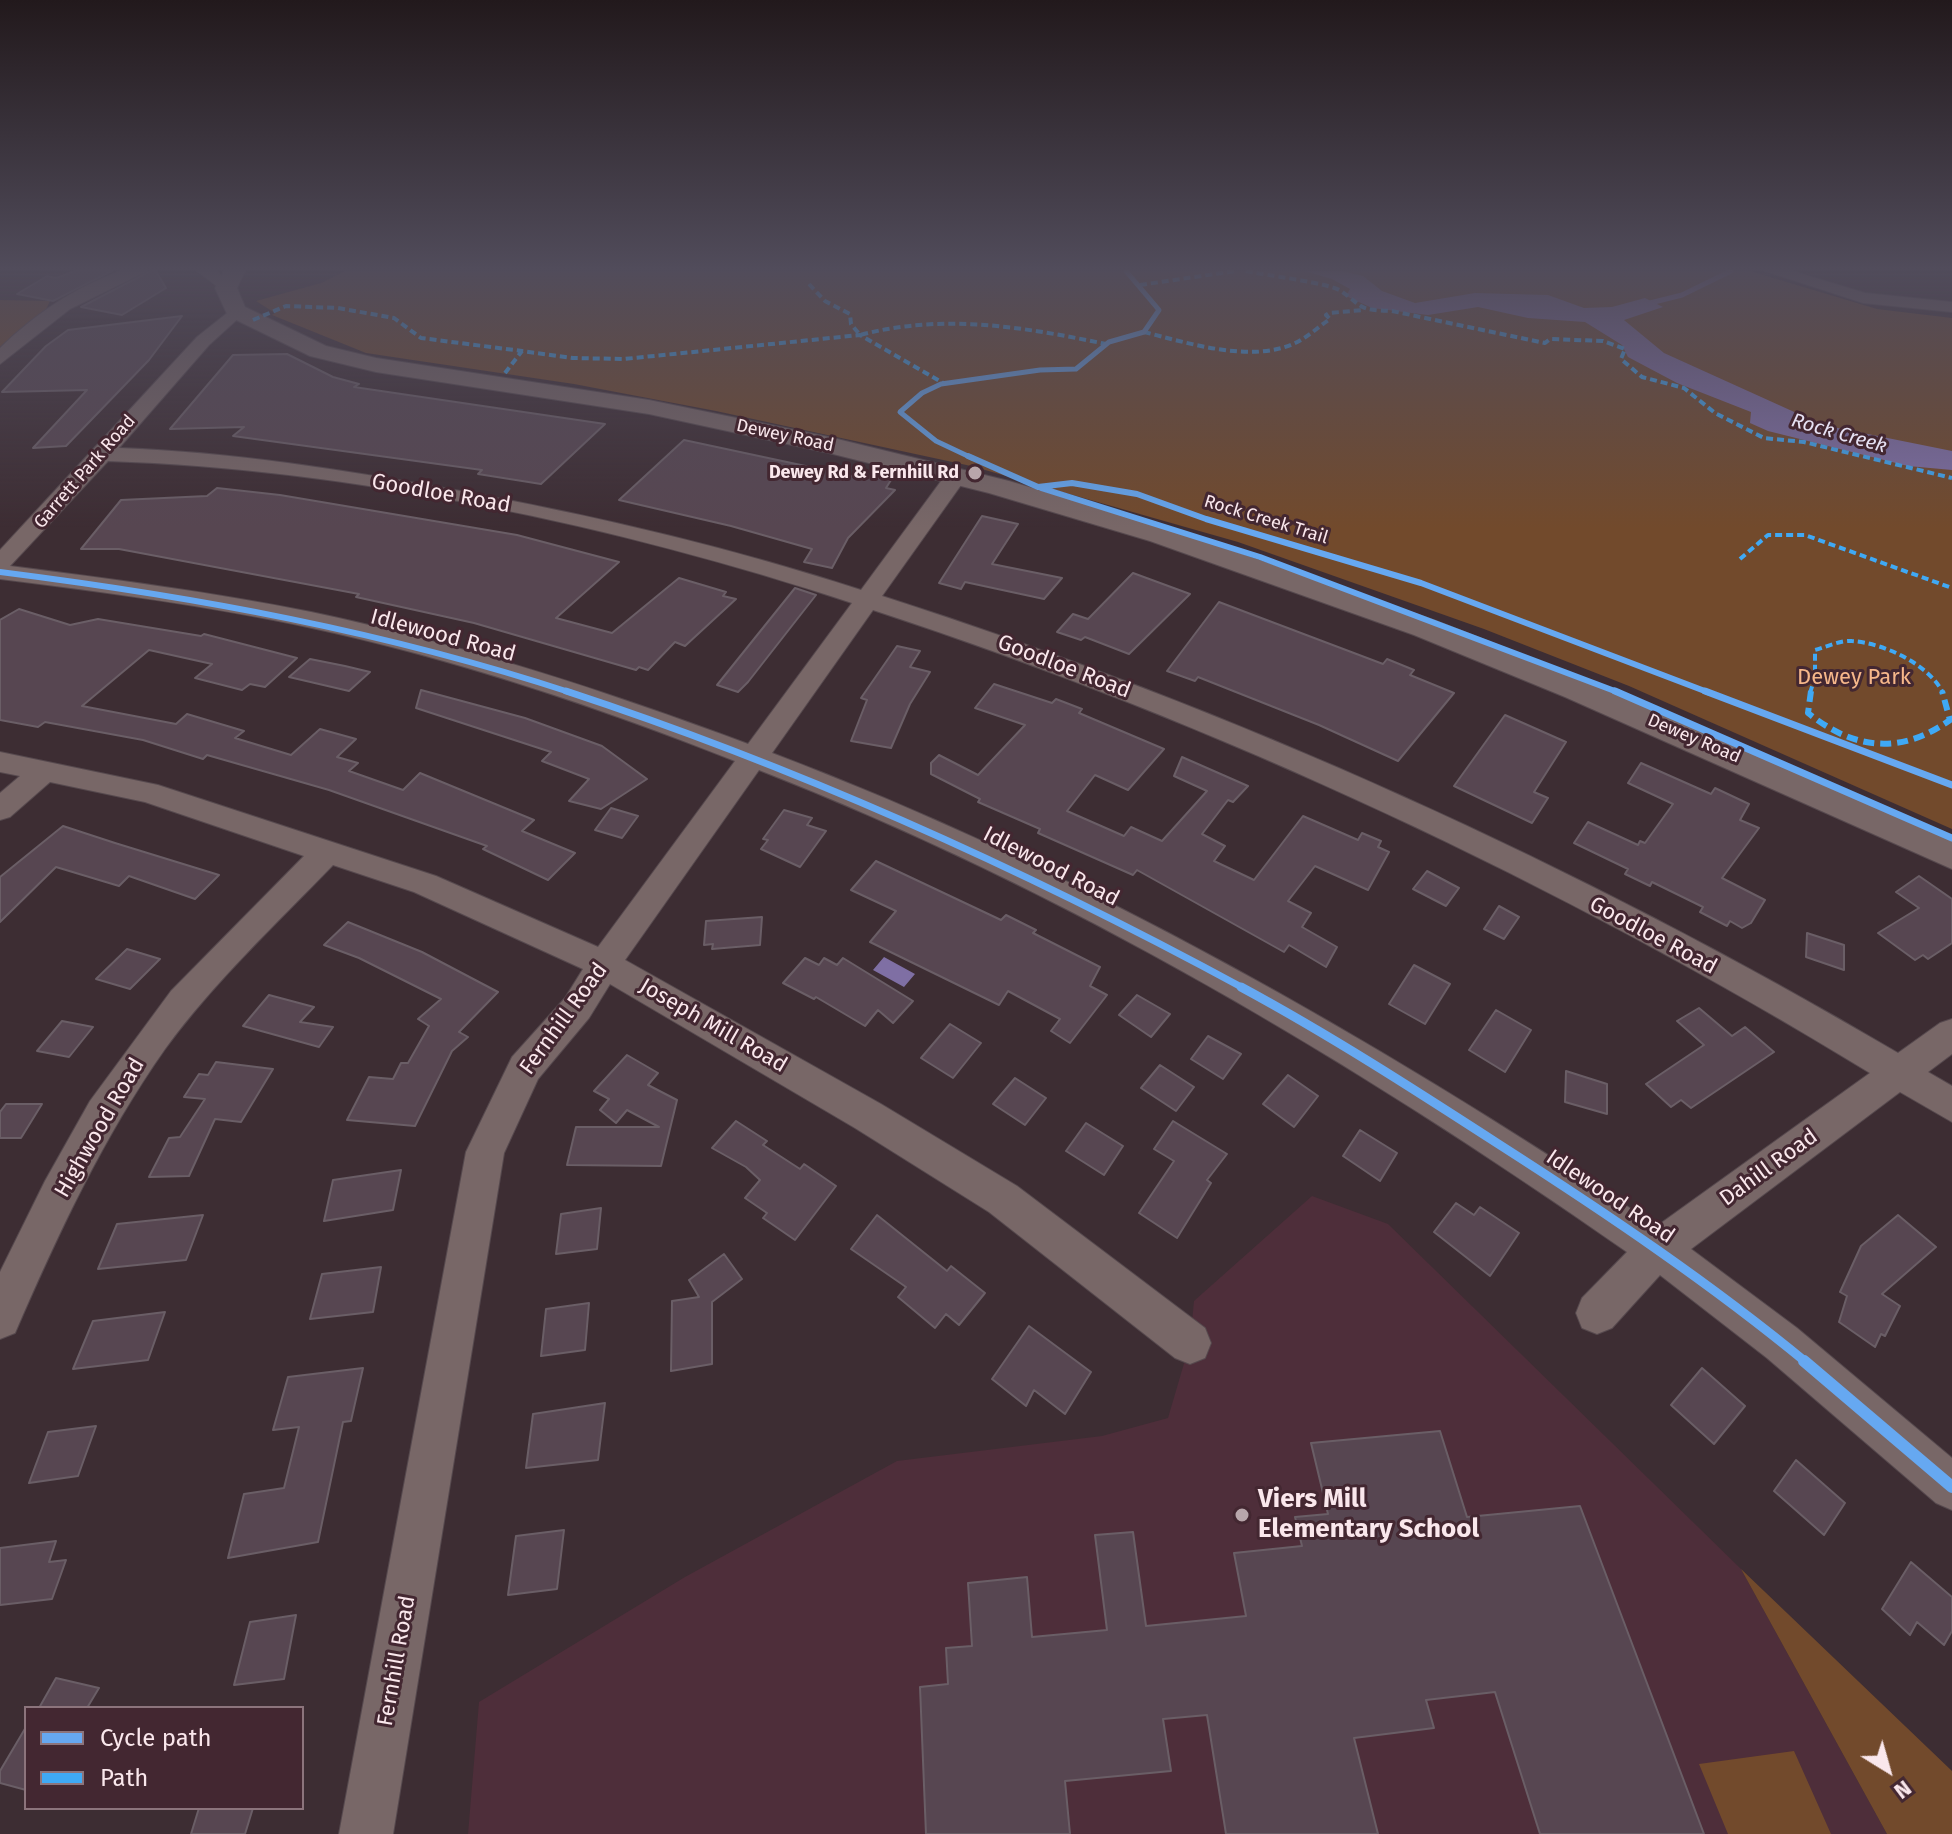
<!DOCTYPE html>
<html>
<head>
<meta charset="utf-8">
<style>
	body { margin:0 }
	#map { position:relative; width:1952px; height:1834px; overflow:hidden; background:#3d2d33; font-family:"Fira Sans",sans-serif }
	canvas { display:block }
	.legend { position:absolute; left:24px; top:1706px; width:280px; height:104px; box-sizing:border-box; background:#432731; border:2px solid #8c747c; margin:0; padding:10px 14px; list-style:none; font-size:24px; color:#fae7ec }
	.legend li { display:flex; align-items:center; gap:16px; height:40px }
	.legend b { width:40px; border:2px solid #8c747c }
	.north { position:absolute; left:1848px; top:1730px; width:80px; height:80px; -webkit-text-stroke:6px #432731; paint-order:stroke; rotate:143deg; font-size:22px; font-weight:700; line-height:32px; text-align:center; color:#fae7ec }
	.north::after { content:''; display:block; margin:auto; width:28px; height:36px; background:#fae7ec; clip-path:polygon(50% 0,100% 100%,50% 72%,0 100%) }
</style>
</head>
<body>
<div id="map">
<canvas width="1952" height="1834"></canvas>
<ul class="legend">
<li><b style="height:10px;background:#66a8f1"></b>Cycle path</li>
<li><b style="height:10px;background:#3fa9f5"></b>Path</li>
</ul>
<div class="north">N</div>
</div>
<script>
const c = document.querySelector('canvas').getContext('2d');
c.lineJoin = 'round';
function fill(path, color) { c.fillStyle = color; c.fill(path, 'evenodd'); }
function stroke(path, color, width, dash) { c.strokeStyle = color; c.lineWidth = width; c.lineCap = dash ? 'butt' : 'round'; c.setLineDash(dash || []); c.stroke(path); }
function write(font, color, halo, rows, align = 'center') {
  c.font = font + ' "Fira Sans",sans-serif'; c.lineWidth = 6; c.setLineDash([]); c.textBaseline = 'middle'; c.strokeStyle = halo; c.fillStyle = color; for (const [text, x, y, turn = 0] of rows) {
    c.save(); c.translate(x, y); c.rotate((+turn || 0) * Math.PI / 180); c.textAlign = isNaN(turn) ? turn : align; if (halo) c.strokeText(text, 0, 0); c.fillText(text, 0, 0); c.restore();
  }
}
fill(new Path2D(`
	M1312,1196L1388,1224L1741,1569L1887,1834H468L479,1702L685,1577L897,1461L1102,1436L1168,1418L1190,1343L1194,1301Z`), '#4e2e3a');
fill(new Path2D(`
	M345,271H1750L1877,309L1952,318V829L1629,686L1484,629L1238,542L971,466L716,411L574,384L366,353L272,315L275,313L256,301L321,283Z
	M0,300L50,301L40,322L0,358Z
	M1741,1569L1952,1771V1834H1887Z
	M1794,1751L1831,1834H1728L1699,1764Z`), '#724a2c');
fill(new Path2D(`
	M1305,271H1342L1363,276L1382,291L1415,303L1475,293L1548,295L1584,308L1612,307L1645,298L1663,307L1624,320L1664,353L1823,425L1952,451V470L1908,466L1768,431L1750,423L1751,412L1677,383L1628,357L1622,345L1585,322L1528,318L1478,307L1428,315L1372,308L1346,296L1350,289L1332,279Z
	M884,957L915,974L904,987L873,970Z`), '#7f6fa4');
stroke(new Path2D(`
	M1646,304L1682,295L1731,271`), '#7f6fa4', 5);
const building = new Path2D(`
	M75,271H112L53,301L17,294L47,276L56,278Z
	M150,271H156L166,288L122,315L81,307Z
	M182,316L149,360L66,446L33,448L87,390L2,392L46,346L68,330Z
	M287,354L333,377L359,384L354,387L605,424L541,484L478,474L482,470L233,436L244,427L170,429L233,355Z
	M684,440L857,477L859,475L891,480L886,488L895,490L848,538L832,568L804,562L812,549L731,526L619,500Z
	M217,488L280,495L517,535L619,562L556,618L612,633L679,578L726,592L723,596L736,599L685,646L675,642L648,670L639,667L636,670L474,623L356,597L359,594L119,549H81L121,500L207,496Z
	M982,516L1018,524L992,564L1062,578L1044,599L965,582L961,589L939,583Z
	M1133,573L1190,594L1129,654L1085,637L1081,640L1057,632L1073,614L1088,619Z
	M795,588L816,595L748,682L738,692L717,685Z
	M1219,602L1383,664L1387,659L1414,670L1410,675L1454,693L1398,761L1319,725L1198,677L1195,681L1167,671Z
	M19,609L70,625L98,619L201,636L204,634L297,658L265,687L250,684L242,690L195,678L212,664L149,650L82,706L176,724L187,714L244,731L235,738L291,755L320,729L356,739L337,757L358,763L349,771L403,790L420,773L534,820L522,831L575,853L548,880L483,849L487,846L329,790L207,755L203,759L143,740L45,722L38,727L0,720V620Z
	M897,646L920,651L910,667L930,672L910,704L891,748L851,741L867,700L861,698Z
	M310,659L345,666L370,672L349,691L289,677Z
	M994,684L1052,703L1056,699L1082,709L1079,713L1164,749L1128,790L1095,775L1067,811L1124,836L1131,827L1162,841L1207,791L1174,776L1182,757L1248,786L1233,802L1228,800L1202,834L1225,846L1214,861L1254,880L1303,816L1358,840L1362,833L1381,841L1378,847L1389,852L1368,890L1315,866L1288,901L1311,913L1302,927L1337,947L1326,967L1289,945L1284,952L1137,870L1133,875L1038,833L1040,829L978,802L980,799L931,774V763L939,755L978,775L1025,725L975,708Z
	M421,690L525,718L602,746L647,779L601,809L569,801L589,779L542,761L551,752L416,708Z
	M1505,715L1566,742L1534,792L1548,798L1532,823L1454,786Z
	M1641,763L1711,794L1715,788L1749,804L1740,820L1759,828L1722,878L1765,900L1751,923L1742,928L1730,921L1727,926L1700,912L1703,907L1652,882L1650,886L1625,874L1628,869L1574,843L1588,822L1638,845L1640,841L1645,843L1673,804L1628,783Z
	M611,808L638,816L622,838L595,830Z
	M784,810L812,818L807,825L826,831L800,867L761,849L768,840L763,839Z
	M63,826L115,843L219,875L195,899L129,876L119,886L56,867L0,922V877Z
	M876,861L1001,920L1006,915L1036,930L1033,933L1100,967L1090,986L1107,995L1070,1043L1051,1031L1060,1019L1008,991L999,1005L870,942L896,911L851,890Z
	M1427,871L1459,888L1446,906L1413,889Z
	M1919,876L1952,899V943L1928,959L1923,955L1915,960L1878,933L1919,908L1896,892Z
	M1499,906L1519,917L1504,939L1484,929Z
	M762,917L760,945L712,949L713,944L704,945L706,921Z
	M348,922L422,952L498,992L459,1032L468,1037L452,1051L415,1126L347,1120L369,1077L393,1079L401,1063H408L429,1026L418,1019L441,999L359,958L324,945Z
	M1807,933L1844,945V970L1806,957Z
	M127,949L160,959L130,989L96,979Z
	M805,958L819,965L824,958L837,965L843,958L913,1001L893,1023L878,1010L865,1026L816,997L814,999L783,983Z
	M1414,965L1450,984L1425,1024L1389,1004Z
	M269,995L314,1007L300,1022L333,1027L319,1047L243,1026Z
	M1137,995L1170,1014L1151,1037L1119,1015Z
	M1699,1008L1732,1036L1745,1027L1774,1052L1691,1108L1681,1100L1671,1107L1646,1084L1704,1045L1677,1021Z
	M1496,1010L1531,1030L1505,1072L1469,1050Z
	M62,1021L93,1027L69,1057L37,1051Z
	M950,1024L981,1043L953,1078L921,1058Z
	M1208,1036L1241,1054L1223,1079L1191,1059Z
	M627,1055L658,1073L648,1085L677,1100L661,1166L567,1165L576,1127H659L627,1110L616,1123L600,1110L609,1099L594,1091Z
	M216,1062L273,1069L241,1122L215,1119L189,1176L149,1177L169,1138L180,1137L205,1099L184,1097L199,1074L208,1075Z
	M1160,1065L1194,1087L1176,1111L1141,1088Z
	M1566,1071L1607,1084V1114L1565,1102Z
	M1288,1075L1318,1096L1294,1127L1263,1104Z
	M1015,1078L1046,1098L1025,1125L993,1104Z
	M6,1104H42L21,1138H0V1112Z
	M736,1121L767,1141L763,1145L800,1169L804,1164L836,1186L795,1240L763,1218L767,1213L745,1198L760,1180L746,1167L712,1148Z
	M1173,1121L1227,1154L1207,1180L1211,1183L1177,1238L1139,1213L1174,1161L1154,1149Z
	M1086,1123L1123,1146L1104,1175L1066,1151Z
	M1360,1130L1397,1153L1380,1181L1343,1156Z
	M401,1170L393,1210L324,1221L333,1180Z
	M1456,1203L1474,1215L1480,1207L1519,1233L1490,1276L1434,1232Z
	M601,1208L597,1249L556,1254L561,1214Z
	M203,1215L186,1260L98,1269L117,1224Z
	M877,1215L947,1271L951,1266L985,1293L959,1325L946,1314L935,1328L898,1297L906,1287L851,1249Z
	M1898,1215L1936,1247L1882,1294L1900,1306L1885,1336L1881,1334L1875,1347L1839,1322L1847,1296L1840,1292L1861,1246Z
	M724,1254L742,1279L712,1302V1364L671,1371L672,1301L699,1297L689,1280Z
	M381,1267L373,1312L310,1319L322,1274Z
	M589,1303L585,1350L541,1356L546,1309Z
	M165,1312L148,1360L73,1369L93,1321Z
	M1029,1326L1091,1372L1065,1414L1034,1390L1026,1406L992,1379Z
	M363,1368L351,1421L343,1422L318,1542L228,1558L244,1494L284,1488L299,1427L273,1430L288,1377Z
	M1702,1368L1745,1406L1714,1444L1671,1405Z
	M605,1403L598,1460L526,1468L533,1414Z
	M96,1426L78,1476L29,1483L48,1432Z
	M1440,1431L1467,1517L1580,1506L1704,1834H1540L1495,1692L1426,1700L1434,1728L1354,1738L1378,1834H1226L1207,1715L1163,1719L1171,1771L1065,1781L1070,1834H926L920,1687L948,1684L946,1648L972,1646L968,1583L1027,1577L1032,1637L1107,1630L1095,1535L1133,1532L1146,1626L1246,1616L1234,1553L1302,1546L1295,1517L1328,1514L1311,1443Z
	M1796,1460L1845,1503L1824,1535L1774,1491Z
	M564,1530L557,1589L508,1595L516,1536Z
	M56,1541L49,1562L66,1560L52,1599L0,1605V1548Z
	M1911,1562L1952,1597V1631L1944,1645L1917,1622L1910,1635L1882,1609Z
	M296,1615L284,1679L234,1685L250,1622Z
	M56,1678L99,1688L87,1708H39Z
	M26,1727V1790L0,1783V1771Z
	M199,1808H253L245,1834H191Z`);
fill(building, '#574651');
stroke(building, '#6a5e66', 2);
const minor = new Path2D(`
	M121,271H147L70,309L0,364V348C35,314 75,287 121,271Z
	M197,271H216L235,288L226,293Z
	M1765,271H1792L1865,293L1952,302V312L1863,303Z
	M236,306L245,311L242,315L209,345L119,448C232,452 344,470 455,490C592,515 729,547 861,590L947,473H963L966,478L882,596C1235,709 1579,865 1898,1053L1940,1023L1952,1019V1054L1928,1072L1952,1086V1122L1900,1092L1691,1249L1797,1328L1952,1458V1510L1936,1503L1767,1358L1660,1275L1612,1328L1597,1334L1582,1328L1576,1313L1582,1298L1627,1252C1355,1062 1069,891 759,770L625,960L881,1104L1017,1186L1205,1328L1211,1343L1205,1358L1190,1364L1175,1358L989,1212L855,1128L610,984L589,1018L538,1079L504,1153L393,1834H339L466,1152L512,1057L565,998L583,969L414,892L333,865C275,925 214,982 165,1049C103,1137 58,1234 15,1333L0,1339V1272L45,1181L90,1101L171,991L304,856L145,802L50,782L10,817L0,820V793L20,776L0,772V752L158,785L436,876L598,947L735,761C598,707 456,659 312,628C209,606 105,592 0,579V550L197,337ZM108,461C353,469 619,526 852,603L748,744C606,691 459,643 311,612C212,592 111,579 10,566ZM873,610C1218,723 1560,883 1870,1073L1657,1226C1377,1040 1086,872 772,753Z`);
const tertiary = new Path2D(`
	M224,271H245L237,288L245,307L326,346L376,358L649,400L829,437L1009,481L1170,529L1436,621L1589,681L1952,839V869L1565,697L1414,635L1150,541L989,493L829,453L649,414L376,372L310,356L228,316L215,288Z`);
stroke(minor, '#56494e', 2);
stroke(tertiary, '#56494e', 2);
fill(minor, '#786767');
fill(tertiary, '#786767');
stroke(new Path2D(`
	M1246,271C1264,275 1330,283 1341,291C1365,308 1358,310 1392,311L1545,343L1550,339L1603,341L1625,349L1621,359L1642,377L1684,388L1715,413L1764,438L1804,442L1952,478
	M809,284L825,301L850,314L851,324L860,335C944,313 1023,327 1106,344
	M1140,285L1235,271
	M253,320L286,306L338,308L394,318L421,338L522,351
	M1144,332C1188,343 1250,363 1293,344C1307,338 1318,327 1330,319L1326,315L1329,313L1363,310
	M505,373L522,351L573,358L624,359L860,335L945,384
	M1740,559L1768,535H1805L1952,588
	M1810,693L1815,677V650C1826,647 1841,640 1852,641C1883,643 1929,664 1943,693`), '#3fa9f5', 4, [7, 4]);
stroke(new Path2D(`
	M1811,691L1808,713C1854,750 1901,755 1950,720L1942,691`), '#3fa9f5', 6, [11, 6]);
stroke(new Path2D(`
	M972,458L936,441L900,412L922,393L941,384L1040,370L1076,369L1109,342L1144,332L1159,310L1126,271`), '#66a8f1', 5);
stroke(new Path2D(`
	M968,456L1038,487L1072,483L1137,494L1206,519L1421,583L1710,693
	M1041,488L1260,557L1620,693
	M0,572C197,597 383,631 572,693`), '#66a8f1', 6);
stroke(new Path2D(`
	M566,691C803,769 1026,870 1245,989
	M1615,691L1952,838
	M1705,691L1952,785`), '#66a8f1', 7);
stroke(new Path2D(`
	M1241,987C1330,1035 1415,1090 1500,1145C1606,1213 1710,1283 1807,1363`), '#66a8f1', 9);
stroke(new Path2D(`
	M1804,1361L1952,1487`), '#66a8f1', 12);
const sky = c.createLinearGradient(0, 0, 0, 528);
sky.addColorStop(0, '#22191c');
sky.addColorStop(0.51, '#514c5b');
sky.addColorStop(1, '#514c5b00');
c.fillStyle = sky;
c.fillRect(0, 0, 1952, 528);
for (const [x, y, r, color] of [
	[975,473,8,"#b8a6ab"],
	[1242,1515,8,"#b8a6ab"]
]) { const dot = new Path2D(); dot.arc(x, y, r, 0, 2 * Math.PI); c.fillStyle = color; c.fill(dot); stroke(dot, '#432731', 3); }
write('18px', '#fae7ec', '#432731', [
	["Dewey Road",785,436,12],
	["Garrett Park Road",85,472,-49],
	["Rock Creek Trail",1266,520,17],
	["Dewey Road",1694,739,23]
]);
write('bold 18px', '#fae7ec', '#432731', [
	["Dewey Rd & Fernhill Rd",959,473]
], 'right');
write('italic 20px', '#e6e1f3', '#432731', [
	["Rock Creek",1839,434,16]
]);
write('22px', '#fae7ec', '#432731', [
	["Goodloe Road",441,494,10],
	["Idlewood Road",443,636,15],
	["Goodloe Road",1064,667,21],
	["Idlewood Road",1051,867,27],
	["Goodloe Road",1653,936,28],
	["Fernhill Road",564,1019,-54],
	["Joseph Mill Road",713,1026,30],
	["Highwood Road",100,1128,-60],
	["Dahill Road",1769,1168,-36],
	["Idlewood Road",1610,1197,34],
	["Fernhill Road",397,1661,-80]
]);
write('22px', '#f6b78a', '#432731', [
	["Dewey Park",1854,678]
]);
write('bold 26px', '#fae7ec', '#432731', [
	["Viers Mill",1258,1500],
	["Elementary School",1258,1530]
], 'left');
</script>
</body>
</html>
